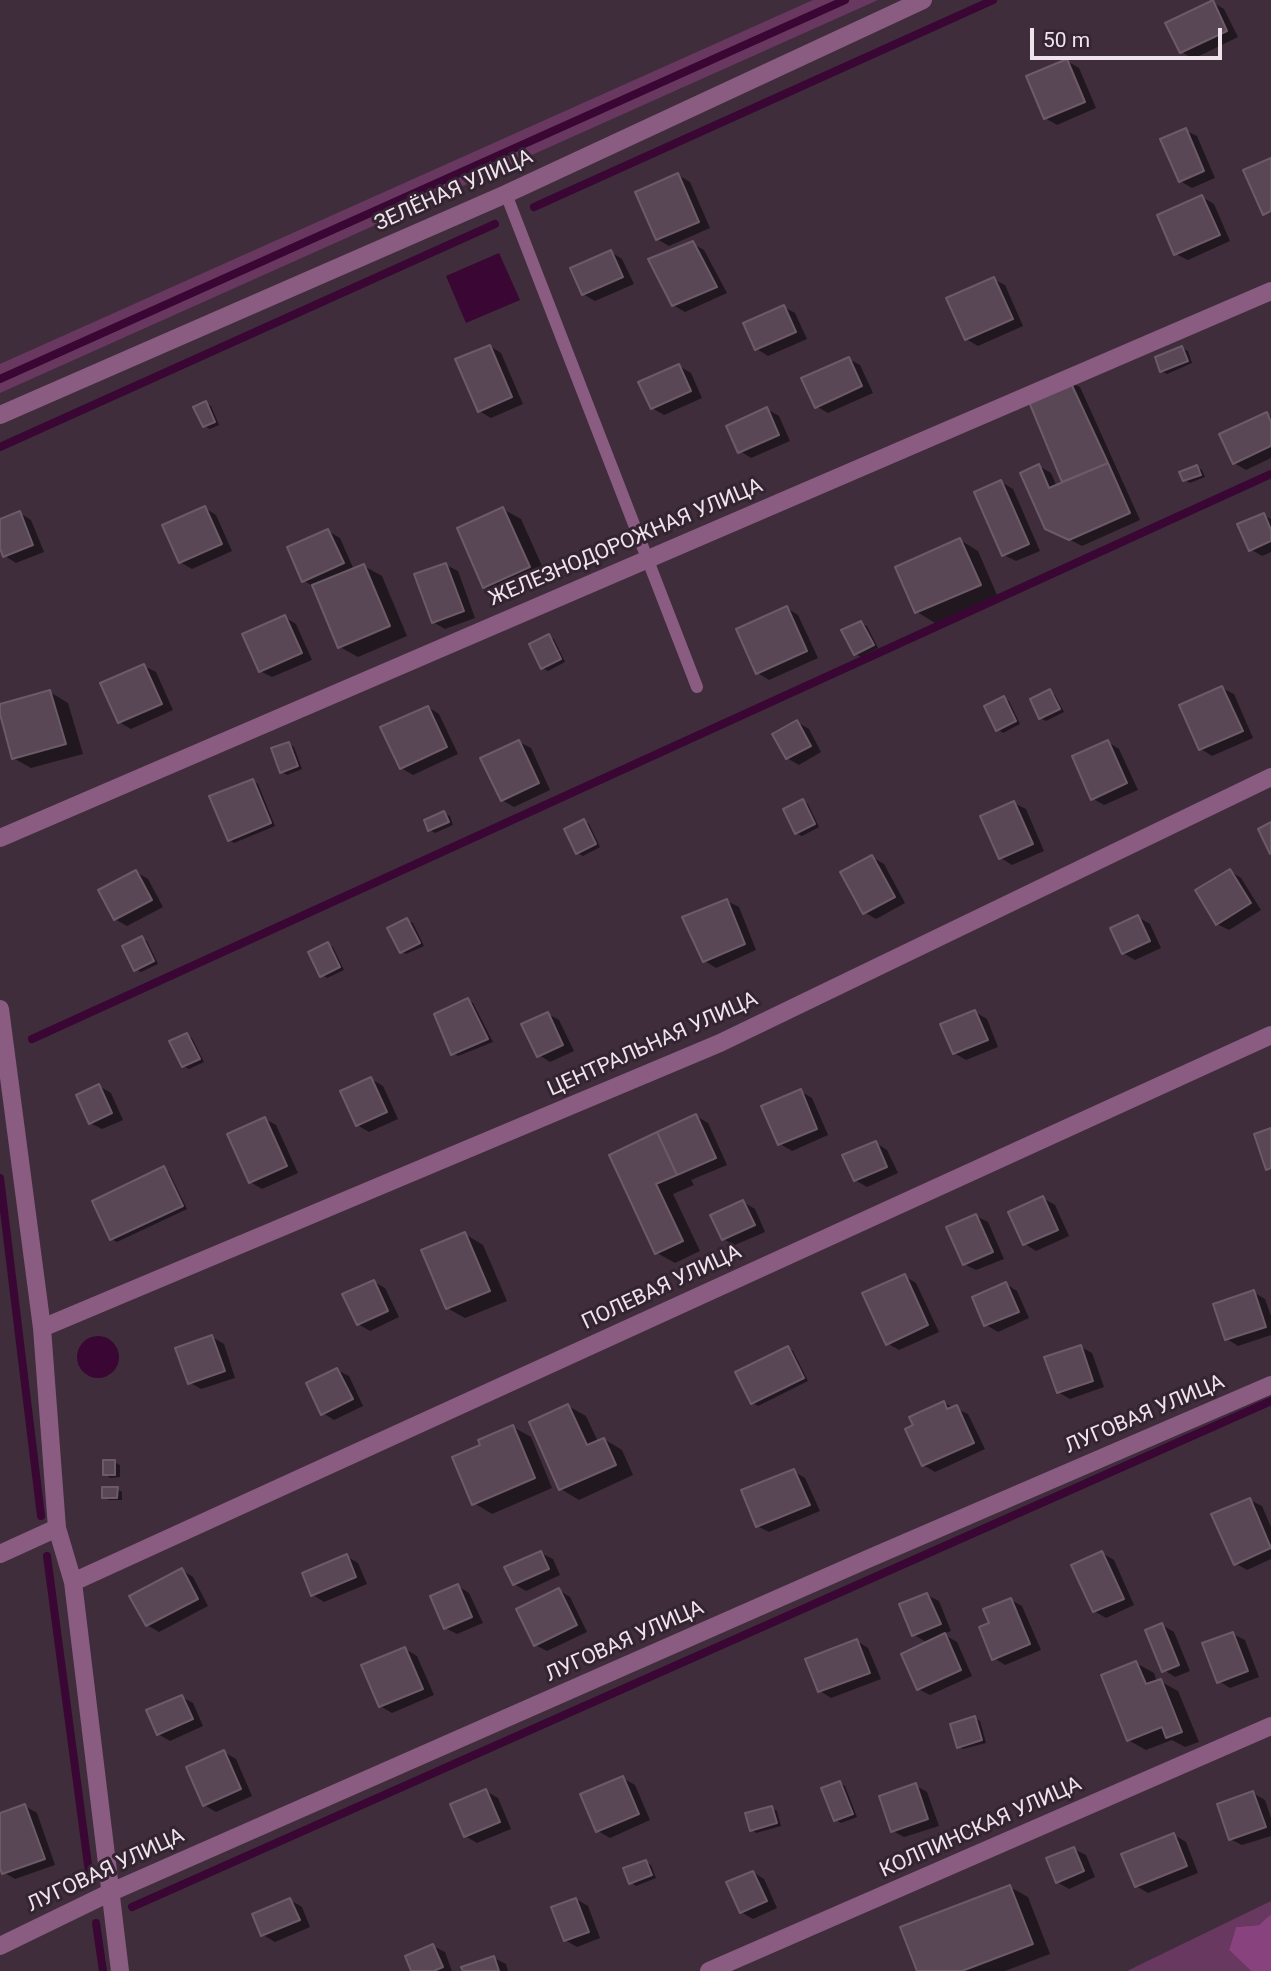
<!DOCTYPE html>
<html>
<head>
<meta charset="utf-8">
<style>
	body { margin:0 }
	#map { position:relative; width:1271px; height:1971px; overflow:hidden; background:#3f2d3b; font-family:Roboto,sans-serif }
	canvas { display:block }
	.scale { position:absolute; left:1030px; top:28px; width:192px; height:32px; box-sizing:border-box; border:4px solid #efe3ec; border-top:0; padding-left:9px; font-size:21px; line-height:24px; white-space:nowrap; color:#efe3ec; -webkit-text-stroke:5px #342431; paint-order:stroke }
</style>
</head>
<body>
<div id="map">
<canvas width="1271" height="1971"></canvas>
<div class="scale">50 m</div>
</div>
<script>
const c = document.querySelector('canvas').getContext('2d');
c.lineJoin = 'round';
function fill(path, color) { c.fillStyle = color; c.fill(path, 'evenodd'); }
function stroke(path, color, width, dash) { c.strokeStyle = color; c.lineWidth = width; c.lineCap = dash ? 'butt' : 'round'; c.setLineDash(dash || []); c.stroke(path); }
function write(font, color, halo, rows, align = 'center') {
  c.font = font + ' Roboto,sans-serif'; c.lineWidth = 6; c.setLineDash([]); c.textBaseline = 'middle'; c.strokeStyle = halo; c.fillStyle = color; for (const [text, x, y, turn = 0] of rows) {
    c.save(); c.translate(x, y); c.rotate((+turn || 0) * Math.PI / 180); c.textAlign = isNaN(turn) ? turn : align; if (halo) c.strokeText(text, 0, 0); c.fillText(text, 0, 0); c.restore();
  }
}
fill(new Path2D(`
	M813,0H878L0,393V364Z
	M1271,1901V1914L1259,1925L1236,1927L1229,1950L1251,1971H1127Z`), '#693860');
fill(new Path2D(`
	M1271,1914V1971H1251L1229,1950L1236,1927L1259,1925Z`), '#88427d');
fill(new Path2D(`
	M499,253L520,300L466,323L446,276Z
	M77 1357a21 21 0 1 1 42 0a21 21 0 1 1-42 0Z`), '#3a0634');
fill(new Path2D(`
	M1212,2L1224,9L1238,37L1193,59L1182,52Z
	M1067,61L1079,68L1096,108L1057,125L1045,118Z
	M1185,130L1197,136L1215,178L1192,188L1180,181Z
	M678,175L690,182L710,228L669,246L657,239Z
	M1202,197L1214,204L1230,241L1188,260L1176,254Z
	M692,243L704,250L727,293L685,312L673,305Z
	M611,252L622,259L634,284L595,301L583,294Z
	M993,279L1005,285L1023,326L978,346L966,339Z
	M784,307L795,313L807,339L768,356L757,349Z
	M490,346L501,353L523,404L491,418L479,411Z
	M1182,348L1188,351L1192,363L1167,374L1161,371Z
	M849,359L860,365L873,393L828,413L816,406Z
	M679,366L691,373L702,398L664,415L652,408Z
	M1068,381L1080,387L1140,520L1082,546L1055,532L1039,466L1051,473L1057,487L1064,483L1029,398Z
	M205,403L211,406L219,425L210,429L204,426Z
	M767,409L779,416L790,441L751,458L740,451Z
	M1267,414L1271,417V458L1246,470L1234,463Z
	M1197,467L1202,470L1205,477L1190,483L1184,480Z
	M1001,482L1013,489L1040,551L1016,561L1004,555Z
	M205,508L216,515L232,551L192,569L180,562Z
	M503,509L521,519L547,577L503,597L485,587Z
	M20,513L31,520L44,552L16,563L5,556L0,544V521Z
	M1263,515L1271,519V552L1262,556L1250,549Z
	M328,531L340,538L354,570L364,566L382,576L407,636L358,657L340,647L314,587L303,580Z
	M960,540L978,551L997,595L935,623L917,612Z
	M446,565L458,571L475,618L445,629L433,622Z
	M787,608L798,615L818,658L769,680L758,673Z
	M285,617L296,624L312,660L272,677L260,671Z
	M861,623L867,626L878,648L861,657L855,654Z
	M549,636L554,639L565,662L548,671L542,668Z
	M144,666L156,672L173,710L131,729L119,722Z
	M1222,688L1234,694L1253,738L1212,756L1201,749Z
	M1050,691L1055,695L1064,712L1046,721L1040,718Z
	M50,692L68,703L83,754L31,768L13,758L0,705Z
	M1004,698L1009,701L1020,724L1003,733L998,729Z
	M428,707L439,714L458,754L413,775L401,768Z
	M797,722L809,729L821,752L799,765L787,758Z
	M519,742L531,748L550,790L514,807L502,800Z
	M1108,742L1119,749L1138,790L1104,805L1092,798Z
	M289,744L294,747L302,769L287,775L282,772Z
	M253,781L258,784L275,826L234,843L229,840Z
	M803,801L808,804L819,827L802,836L796,833Z
	M1014,803L1026,809L1044,851L1012,865L1001,858Z
	M444,813L450,816L453,825L435,833L430,830Z
	M583,821L589,824L600,847L583,856L577,853Z
	M872,857L884,864L905,903L876,919L864,912Z
	M1230,871L1241,878L1261,910L1229,930L1217,924Z
	M136,872L148,879L163,907L127,926L115,919Z
	M727,901L739,907L756,950L716,968L705,961Z
	M1138,917L1150,924L1161,948L1135,960L1123,953Z
	M407,920L413,923L424,946L406,954L401,951Z
	M142,938L147,941L158,964L141,972L135,969Z
	M328,944L333,947L344,970L327,978L322,975Z
	M468,1000L473,1003L493,1042L458,1056L453,1053Z
	M975,1012L987,1019L998,1047L966,1060L954,1053Z
	M548,1014L559,1020L574,1051L550,1062L539,1055Z
	M187,1035L192,1038L204,1062L189,1069L183,1066Z
	M371,1079L383,1086L398,1119L369,1132L357,1125Z
	M99,1086L111,1093L123,1120L102,1129L90,1123Z
	M800,1091L812,1098L828,1135L792,1151L780,1144Z
	M696,1116L708,1123L727,1165L691,1180L694,1185L673,1194L700,1251L675,1263L657,1253L611,1156Z
	M265,1119L276,1125L298,1173L262,1189L250,1182Z
	M876,1143L887,1150L898,1173L867,1187L855,1180Z
	M164,1168L169,1172L187,1209L117,1242L111,1239Z
	M1043,1198L1055,1205L1069,1236L1036,1251L1025,1244Z
	M743,1202L755,1209L765,1232L735,1245L723,1239Z
	M976,1216L988,1222L1004,1259L976,1270L964,1264Z
	M465,1234L483,1245L507,1301L465,1318L447,1308Z
	M904,1276L916,1283L939,1332L899,1350L887,1343Z
	M374,1282L385,1288L399,1317L370,1331L358,1324Z
	M1006,1284L1017,1291L1029,1318L998,1332L986,1325Z
	M1253,1292L1265,1299L1271,1316V1335L1238,1346L1227,1339Z
	M212,1337L224,1344L235,1378L201,1389L189,1382Z
	M1081,1347L1092,1353L1104,1387L1070,1399L1058,1392Z
	M788,1348L793,1351L808,1381L758,1406L753,1403Z
	M337,1370L349,1376L363,1406L334,1420L323,1413Z
	M944,1403L968,1414L985,1449L935,1472L923,1465L915,1426Z
	M568,1406L586,1416L598,1442L604,1439L622,1450L633,1475L579,1500L561,1489L531,1422Z
	M513,1427L531,1437L552,1488L492,1514L474,1503Z
	M114,1462L120,1465V1477L110,1478L105,1474Z
	M793,1471L805,1478L820,1511L769,1532L757,1526Z
	M117,1489L122,1492V1500H109L103,1497Z
	M1250,1500L1262,1506L1271,1527V1559L1247,1570L1235,1563Z
	M541,1553L553,1559L560,1575L526,1591L514,1584Z
	M1102,1553L1114,1560L1134,1605L1106,1618L1094,1611Z
	M346,1556L358,1563L367,1584L324,1602L313,1595Z
	M182,1570L193,1577L208,1606L159,1632L147,1625Z
	M458,1586L469,1593L483,1623L457,1634L445,1628Z
	M559,1590L570,1597L587,1632L547,1651L535,1645Z
	M927,1595L939,1601L951,1631L943,1634L957,1642L972,1676L930,1695L918,1689L928,1643L914,1635Z
	M1011,1600L1022,1606L1041,1650L1005,1665L994,1658L991,1624Z
	M1162,1625L1174,1632L1190,1671L1175,1677L1164,1670Z
	M1233,1634L1245,1640L1259,1677L1230,1688L1219,1681Z
	M857,1641L868,1648L881,1679L831,1698L820,1691Z
	M405,1649L417,1656L434,1695L392,1713L380,1706Z
	M1136,1663L1154,1673L1157,1682L1160,1681L1178,1691L1199,1742L1185,1747L1172,1740L1146,1750L1128,1740Z
	M182,1697L193,1703L203,1726L170,1741L158,1734Z
	M975,1718L980,1721L986,1743L963,1749L958,1746Z
	M224,1752L236,1759L252,1796L216,1812L204,1805Z
	M623,1778L635,1785L650,1820L610,1838L598,1831Z
	M840,1783L845,1786L857,1817L841,1823L836,1820Z
	M915,1785L927,1792L939,1826L904,1837L893,1831Z
	M486,1791L498,1798L511,1829L477,1843L465,1836Z
	M1253,1793L1265,1800L1271,1818V1836L1242,1845L1230,1839Z
	M25,1806L37,1813L55,1865L15,1879L3,1872L0,1863V1815Z
	M772,1808L777,1811L781,1826L756,1833L751,1829Z
	M1174,1835L1186,1842L1198,1873L1148,1893L1136,1886Z
	M1074,1849L1086,1855L1095,1877L1069,1889L1057,1882Z
	M646,1862L651,1865L656,1878L636,1886L630,1882Z
	M753,1872L764,1879L777,1908L753,1919L741,1912Z
	M1010,1887L1028,1897L1050,1954L1005,1971H919Z
	M576,1899L588,1906L600,1938L577,1947L565,1940Z
	M290,1900L302,1907L310,1927L275,1942L263,1935Z
	M433,1946L445,1952L452,1971H413Z
	M494,1958L506,1964L508,1971H464Z`), '#0007');
stroke(new Path2D(`
	M534,207L993,0
	M0,379L845,0
	M0,447L495,224
	M32,1039L1271,474
	M0,1178L41,1516
	M47,1556L90,1880
	M132,1907L1271,1401
	M96,1923L103,1971`), '#3a0634', 8);
const building = new Path2D(`
	M1213,0L1227,31L1180,53L1165,23Z
	M1067,59L1085,102L1044,119L1026,76Z
	M1186,128L1204,171L1179,182L1160,139Z
	M1271,158V211L1263,215L1243,170Z
	M678,173L699,222L656,240L635,192Z
	M1202,195L1220,235L1174,255L1157,215Z
	M693,241L717,287L672,306L648,259Z
	M611,250L623,277L582,295L570,268Z
	M994,277L1013,319L965,340L946,298Z
	M784,305L796,332L755,350L743,323Z
	M490,345L512,397L478,412L455,359Z
	M1182,346L1188,361L1160,372L1155,357Z
	M849,357L862,386L815,408L801,378Z
	M679,364L691,391L651,409L638,382Z
	M1069,379L1108,463L1062,482L1027,397Z
	M206,401L215,422L203,427L193,407Z
	M767,407L779,435L738,453L726,426Z
	M1267,412L1271,422V446L1233,464L1219,434Z
	M1108,463L1130,513L1069,540L1045,529L1020,473L1039,464L1049,488Z
	M1197,465L1201,475L1183,481L1179,472Z
	M1001,480L1029,544L1002,556L974,492Z
	M205,506L222,544L179,563L162,525Z
	M503,507L530,567L483,588L457,528Z
	M20,511L33,545L3,557L0,548V519Z
	M1264,513L1271,530V541L1249,551L1237,524Z
	M328,529L344,563L302,582L287,547Z
	M960,538L981,585L915,613L895,567Z
	M446,563L464,611L432,623L414,574Z
	M364,564L390,626L338,648L312,585Z
	M787,606L807,651L756,674L736,629Z
	M285,615L302,653L259,672L242,634Z
	M861,621L874,645L854,655L841,630Z
	M549,634L561,659L541,669L529,644Z
	M144,664L162,704L118,723L100,683Z
	M1222,686L1243,731L1199,750L1179,705Z
	M1050,689L1060,709L1039,719L1030,699Z
	M50,690L66,744L12,759L0,714V704Z
	M1004,696L1016,721L996,731L984,706Z
	M428,706L447,747L400,769L380,727Z
	M797,720L811,746L786,759L772,734Z
	M519,740L539,783L501,801L480,758Z
	M1108,740L1127,783L1091,800L1072,756Z
	M289,742L298,766L280,773L271,748Z
	M253,779L271,823L228,841L209,796Z
	M803,799L815,824L795,834L783,809Z
	M1014,801L1033,844L999,859L980,816Z
	M444,811L449,822L428,831L424,820Z
	M584,819L596,844L576,854L564,829Z
	M1271,822V853L1270,854L1258,829Z
	M872,855L895,897L863,914L840,872Z
	M1230,869L1251,903L1216,925L1195,890Z
	M136,870L152,900L114,920L98,890Z
	M727,899L745,944L703,962L682,917Z
	M1138,915L1150,941L1122,954L1110,928Z
	M407,918L420,943L400,953L387,928Z
	M142,936L154,961L134,971L122,946Z
	M328,942L340,967L320,977L308,952Z
	M468,998L488,1039L451,1055L434,1014Z
	M975,1010L988,1040L953,1054L940,1024Z
	M548,1012L563,1045L537,1057L521,1024Z
	M187,1033L200,1059L182,1067L169,1041Z
	M371,1077L387,1112L356,1126L340,1091Z
	M99,1084L112,1113L89,1124L76,1095Z
	M801,1089L817,1129L778,1145L761,1106Z
	M696,1114L716,1158L677,1175L657,1132Z
	M265,1117L287,1166L249,1183L227,1134Z
	M1271,1128V1168L1266,1170L1254,1134Z
	M657,1132L677,1175L656,1184L683,1241L655,1254L609,1155Z
	M876,1141L887,1167L854,1181L842,1155Z
	M164,1166L183,1206L110,1240L92,1201Z
	M1043,1196L1058,1230L1023,1245L1008,1212Z
	M743,1200L755,1225L722,1240L710,1215Z
	M976,1214L993,1252L963,1265L946,1227Z
	M465,1232L490,1291L446,1309L421,1250Z
	M905,1274L928,1325L886,1345L862,1293Z
	M374,1280L388,1311L357,1325L342,1294Z
	M1006,1282L1019,1312L984,1326L972,1297Z
	M1254,1290L1266,1327L1225,1340L1213,1304Z
	M212,1335L225,1371L188,1384L175,1348Z
	M1081,1345L1093,1381L1057,1393L1044,1357Z
	M788,1346L804,1378L751,1404L735,1372Z
	M337,1368L353,1399L321,1415L306,1383Z
	M944,1401L947,1409L957,1405L974,1443L922,1466L905,1429L913,1425L909,1417Z
	M568,1404L587,1445L604,1438L616,1465L559,1490L529,1422Z
	M513,1425L535,1478L472,1505L452,1457L480,1445L478,1440Z
	M103,1460H115V1475H103Z
	M794,1469L810,1505L756,1527L741,1490Z
	M102,1487H118L117,1498H102Z
	M1250,1498L1271,1548L1234,1565L1211,1514Z
	M541,1551L549,1569L513,1585L504,1567Z
	M1102,1551L1124,1599L1093,1612L1071,1565Z
	M347,1554L356,1577L311,1596L302,1573Z
	M182,1568L198,1599L146,1626L129,1596Z
	M458,1584L472,1617L444,1629L430,1596Z
	M559,1588L577,1625L534,1646L516,1609Z
	M927,1593L941,1624L912,1636L899,1604Z
	M1011,1598L1030,1644L992,1660L979,1627L989,1623L983,1609Z
	M1162,1623L1179,1665L1162,1672L1145,1630Z
	M1233,1632L1248,1671L1217,1683L1202,1643Z
	M945,1633L961,1670L917,1690L901,1654Z
	M857,1639L870,1673L818,1692L805,1659Z
	M405,1647L423,1689L379,1707L361,1665Z
	M1136,1661L1146,1684L1161,1679L1182,1732L1166,1738L1162,1727L1127,1741L1101,1675Z
	M182,1695L193,1719L157,1735L146,1710Z
	M975,1716L982,1740L957,1748L950,1724Z
	M224,1750L241,1789L203,1806L186,1767Z
	M623,1776L639,1814L596,1832L580,1794Z
	M840,1781L853,1814L834,1821L821,1788Z
	M916,1783L928,1819L891,1832L879,1796Z
	M486,1789L500,1822L464,1837L450,1804Z
	M1253,1791L1266,1827L1229,1840L1217,1804Z
	M25,1804L45,1859L2,1874L0,1868V1813Z
	M772,1806L777,1823L750,1831L745,1813Z
	M1174,1833L1187,1866L1135,1887L1121,1854Z
	M1074,1847L1084,1871L1056,1883L1046,1858Z
	M646,1860L652,1875L629,1884L623,1868Z
	M753,1871L767,1901L740,1913L726,1882Z
	M1010,1885L1033,1944L962,1971H917L900,1927Z
	M290,1898L300,1920L261,1936L252,1914Z
	M576,1898L589,1932L564,1941L551,1907Z
	M433,1944L443,1967L434,1971H411L405,1956Z
	M494,1956L499,1971H463L461,1967Z`);
fill(building, '#594755');
stroke(building, '#6d5a69', 2);
stroke(new Path2D(`
	M506,194L697,687`), '#8b5c82', 12);
stroke(new Path2D(`
	M0,415L506,194L923,0
	M0,838L1271,291
	M0,1009L42,1328L57,1528L73,1582L120,1971
	M42,1328L720,1043L1271,777
	M0,1554L57,1528
	M73,1582L1271,1035
	M0,1946L109,1893L870,1558L1271,1385
	M709,1971L1271,1726`), '#8b5c82', 18);
write('21px', '#efe3ec', '#342431', [
	["ЗЕЛЁНАЯ УЛИЦА",454,191,-24],
	["ЖЕЛЕЗНОДОРОЖНАЯ УЛИЦА",626,543,-23],
	["ЦЕНТРАЛЬНАЯ УЛИЦА",653,1045,-24],
	["ПОЛЕВАЯ УЛИЦА",662,1288,-25],
	["ЛУГОВАЯ УЛИЦА",1145,1415,-23],
	["ЛУГОВАЯ УЛИЦА",625,1642,-24],
	["КОЛПИНСКАЯ УЛИЦА",981,1828,-24],
	["ЛУГОВАЯ УЛИЦА",106,1871,-25]
]);
</script>
</body>
</html>
